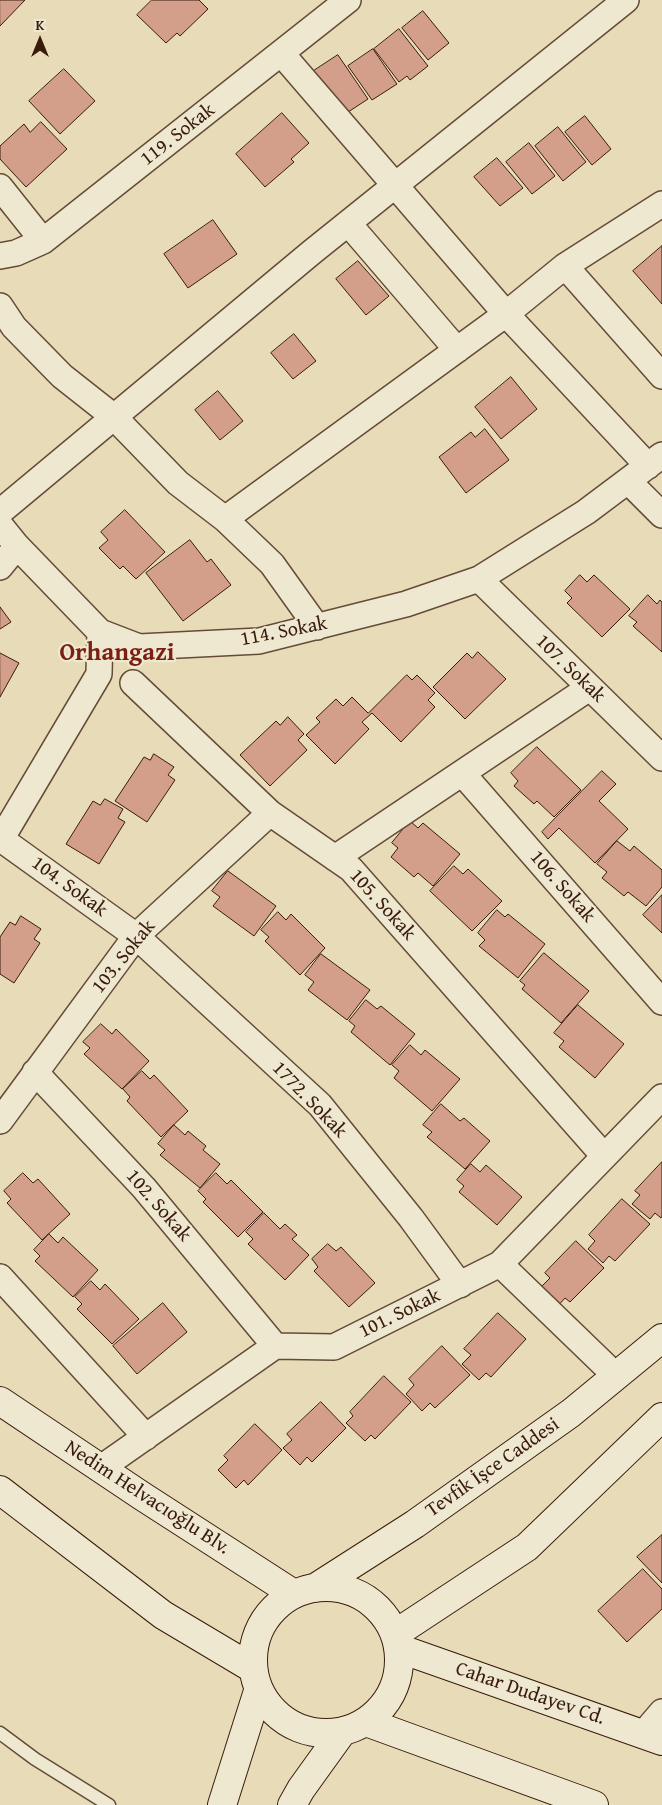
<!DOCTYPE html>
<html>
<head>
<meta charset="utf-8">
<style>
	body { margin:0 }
	#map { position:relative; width:662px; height:1805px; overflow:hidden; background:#e7dcb7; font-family:"Gentium Book Plus",serif }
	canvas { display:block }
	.north { position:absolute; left:15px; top:15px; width:50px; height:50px; -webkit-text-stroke:4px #efe8d0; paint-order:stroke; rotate:0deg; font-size:14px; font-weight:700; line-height:20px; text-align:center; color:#391b0e }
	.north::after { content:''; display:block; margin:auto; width:18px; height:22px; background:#391b0e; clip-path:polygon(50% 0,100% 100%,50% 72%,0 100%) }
</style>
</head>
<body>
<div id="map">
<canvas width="662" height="1805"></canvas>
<div class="north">K</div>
</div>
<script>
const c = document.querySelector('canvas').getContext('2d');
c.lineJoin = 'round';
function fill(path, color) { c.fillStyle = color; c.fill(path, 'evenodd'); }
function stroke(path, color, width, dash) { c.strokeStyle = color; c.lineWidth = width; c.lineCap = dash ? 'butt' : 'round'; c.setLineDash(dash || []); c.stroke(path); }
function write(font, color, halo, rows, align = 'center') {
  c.font = font + ' "Gentium Book Plus",serif'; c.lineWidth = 4.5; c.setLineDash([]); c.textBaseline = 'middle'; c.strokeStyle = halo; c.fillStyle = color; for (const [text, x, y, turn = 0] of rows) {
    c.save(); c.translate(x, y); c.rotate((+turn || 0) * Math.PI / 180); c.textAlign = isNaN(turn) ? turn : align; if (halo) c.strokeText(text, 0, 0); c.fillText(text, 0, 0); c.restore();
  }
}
const building = new Path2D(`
	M0,0H25L0,26Z
	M152,0H199L208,9L180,36L177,33L166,43L137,15Z
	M423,11L449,43L428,60L402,28Z
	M399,29L428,66L410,80L407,76L399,82L374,49Z
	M373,49L397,84L372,100L348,66Z
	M338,55L368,99L339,118L309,74Z
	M64,69L95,101L60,134L29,101Z
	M282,113L309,143L291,159L294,162L265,187L236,154Z
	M585,116L611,149L592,165L565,132Z
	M41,122L67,149L26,187L0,159V146L24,124L30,132Z
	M558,127L586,162L563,181L535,146Z
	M529,143L555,176L532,194L506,162Z
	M497,158L523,188L500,206L474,177Z
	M213,220L237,254L188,288L164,254Z
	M662,246V304L633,271Z
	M358,261L389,296L366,315L336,279Z
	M294,334L316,361L293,379L271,353Z
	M511,377L537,409L501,439L475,407Z
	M218,391L243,421L220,440L195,410Z
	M485,429L509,460L466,493L439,457L471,432L475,437Z
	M125,510L165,552L136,579L123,566L120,569L99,548L108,540L101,532Z
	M190,540L207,562L211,559L231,585L183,621L146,573Z
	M580,575L587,582L594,575L630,609L602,637L567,603L572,598L565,591Z
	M648,595L657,604L660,600L662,602V652L633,626L637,622L629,616Z
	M0,607L11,622L0,629Z
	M478,652L506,679L465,719L433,687L467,653L472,658Z
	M0,653L19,663L0,697Z
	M407,675L412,680L417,675L435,693L428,700L435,707L401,742L372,713L362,722L369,729L335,764L306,735L320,722L316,718L336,699L343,706L352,697L368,713Z
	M288,717L304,734L298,740L307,750L270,786L240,755L276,721L280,725Z
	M537,747L581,790L554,817L537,801L534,804L514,786L518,781L511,773Z
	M154,754L174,767L168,775L175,780L147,822L115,801L144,757L150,760Z
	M602,771L616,784L599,801L628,829L595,863L559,828L548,839L542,832Z
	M105,799L123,809L118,818L125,822L99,864L66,844L93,801L100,805Z
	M410,821L418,828L423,823L460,854L433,886L418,873L414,877L391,857L398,848L392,843Z
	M617,841L630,851L634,846L662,870V887L646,906L628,892L624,896L602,878L607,872L597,864Z
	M454,866L463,874L468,869L502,901L472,931L430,891Z
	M228,871L276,906L254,936L213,906L220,897L212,891Z
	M662,895V933L643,915Z
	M497,910L505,917L508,914L545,944L518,978L479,946L485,940L478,933Z
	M278,912L286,920L291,914L325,948L300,975L265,941L269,937L261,930Z
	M21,916L41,929L34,939L40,943L14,983L0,974V937L10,922L15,925Z
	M544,953L589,991L561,1023L522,989L525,985L520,981Z
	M321,954L370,990L347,1020L308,990L314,982L305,975Z
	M366,1000L377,1009L381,1006L415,1034L390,1065L351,1032L355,1026L349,1021Z
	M578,1005L624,1044L595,1078L559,1047L564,1041L554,1033Z
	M101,1024L112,1034L116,1029L149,1061L122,1089L84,1054L90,1048L83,1042Z
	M410,1045L421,1055L425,1050L460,1079L432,1111L394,1078L399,1071L392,1065Z
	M142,1071L150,1079L154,1075L188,1111L161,1137L127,1101L130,1097L123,1089Z
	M441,1104L460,1121L464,1118L490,1141L465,1169L427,1137L432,1132L423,1125Z
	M174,1125L185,1135L188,1131L206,1146L203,1150L220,1164L200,1188L160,1155L165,1150L158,1144Z
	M662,1162V1216L661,1218L655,1213L650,1219L632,1204L640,1195L635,1191Z
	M471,1164L480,1172L486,1165L522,1197L497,1225L459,1192L464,1186L457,1180Z
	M23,1173L33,1183L38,1179L70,1214L42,1240L7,1203L11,1199L4,1191Z
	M216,1173L227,1184L231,1180L263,1212L238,1237L203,1202L206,1199L198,1191Z
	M622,1199L650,1224L615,1261L609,1256L603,1263L588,1249L595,1241L589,1235Z
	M264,1213L280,1229L285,1224L297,1235L292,1239L309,1255L285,1280L248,1244L253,1239L246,1232Z
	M49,1234L58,1243L63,1237L98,1270L73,1297L35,1261L40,1256L34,1250Z
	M576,1241L604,1268L570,1302L565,1298L557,1307L539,1289L550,1278L545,1273Z
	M328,1244L336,1251L341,1247L375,1283L349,1307L314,1271L318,1267L312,1259Z
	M91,1281L100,1290L105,1284L139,1319L112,1344L77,1309L82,1304L75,1297Z
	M163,1303L187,1332L137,1374L113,1346Z
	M498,1313L526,1339L491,1377L486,1373L479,1380L462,1364L471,1355L464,1349Z
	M442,1346L470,1375L435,1408L430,1403L422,1411L406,1394L414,1385L409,1379Z
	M384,1376L411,1402L375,1439L371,1435L365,1441L346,1423L353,1416L350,1412Z
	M321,1402L346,1428L312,1462L307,1457L300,1465L283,1448L292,1440L287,1434Z
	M255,1424L282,1450L248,1485L244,1480L236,1488L218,1470L228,1460L224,1456Z
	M662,1535V1583L637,1557Z
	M643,1569L662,1589V1609L627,1642L598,1611Z`);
fill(building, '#d39f8b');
stroke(building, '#391b0e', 1);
const lane = new Path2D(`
	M0,1733L35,1759L109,1805`);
const street = new Path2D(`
	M281,53L506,314L648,466
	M0,187L43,241
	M348,223L457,350
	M0,256L16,253L43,241L348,0
	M565,266L662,376
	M0,306L14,327L62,376L114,417L178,483L225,519L272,564L317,627
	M628,481L662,515
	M0,512L312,252L626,0
	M225,519L506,314L565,266L662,204
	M0,525L17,546L100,632L139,647L259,641L406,604L479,579L586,512L662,455
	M0,567L17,546
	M479,579L662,758
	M133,683L270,813L351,869L604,1156
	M462,773L662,1002
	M1,839L136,936L320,1105L411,1218L460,1285
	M0,841L99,674L100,632
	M335,858L589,688
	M35,1072L144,1188L275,1346
	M0,1121L136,936L270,813
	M500,1264L616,1376
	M0,1277L146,1437
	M101,1468L275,1346L334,1347L500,1264L662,1097
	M644,1733L662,1712`);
const secondary = new Path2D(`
	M0,1401L142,1496L294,1594
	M0,1490L163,1615L252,1668
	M253 1660a73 73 0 1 1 146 0a73 73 0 1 1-146 0Z
	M315,1588L415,1524L571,1413L662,1338
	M395,1634L527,1547L662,1417
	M398,1648L662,1741
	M366,1722L594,1805
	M222,1805L258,1691
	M292,1805L301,1789L342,1732`);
stroke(lane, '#644b38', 15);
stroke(street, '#644b38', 28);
stroke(secondary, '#391b0e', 30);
stroke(lane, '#efe8d0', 12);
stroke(street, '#efe8d0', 25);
stroke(secondary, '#efe8d0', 28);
write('20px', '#391b0e', '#efe8d0', [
	["119. Sokak",178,135,-38],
	["114. Sokak",284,632,-11],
	["107. Sokak",570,669,44],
	["104. Sokak",69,887,36],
	["106. Sokak",562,887,49],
	["105. Sokak",382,905,48],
	["103. Sokak",124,957,-51],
	["1772. Sokak",309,1100,46],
	["102. Sokak",158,1206,49],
	["101. Sokak",400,1314,-26],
	["Tevfik İşce Caddesi",493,1468,-35],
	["Nedim Helvacıoğlu Blv.",147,1498,33],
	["Cahar Dudayev Cd.",530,1694,19]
]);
write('bold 25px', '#7a1f14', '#efe8d0', [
	["Orhangazi",117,654]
]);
</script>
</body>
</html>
